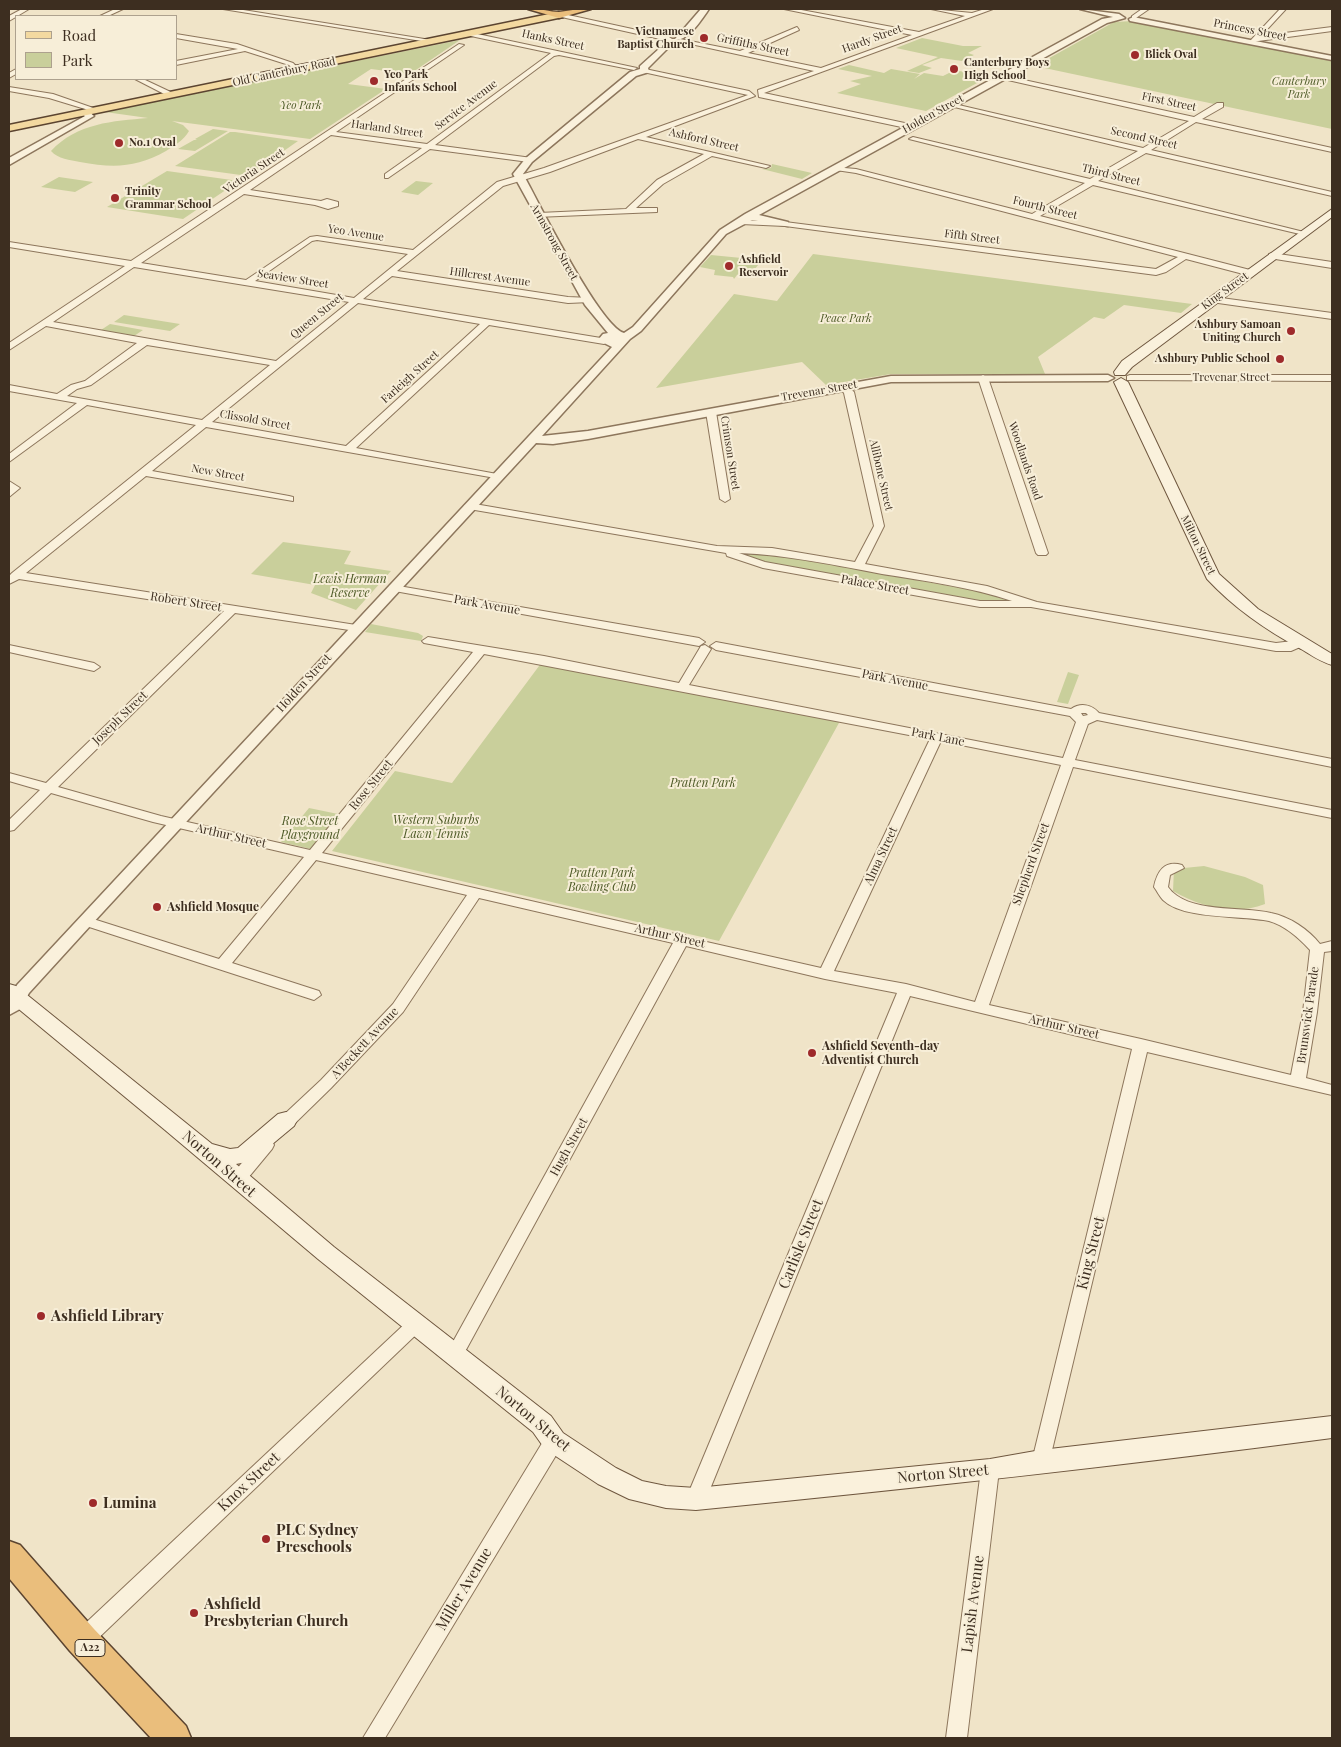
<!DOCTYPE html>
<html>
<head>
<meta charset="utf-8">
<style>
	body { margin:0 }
	#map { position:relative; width:1341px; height:1747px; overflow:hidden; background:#f0e4c8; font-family:"Playfair Display",serif }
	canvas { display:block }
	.frame { position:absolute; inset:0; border:10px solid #3d2e20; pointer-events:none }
	.legend { position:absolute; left:15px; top:15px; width:162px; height:65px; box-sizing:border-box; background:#f7eed8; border:1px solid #ada18e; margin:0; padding:6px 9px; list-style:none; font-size:15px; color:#3d2e20 }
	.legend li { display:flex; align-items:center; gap:10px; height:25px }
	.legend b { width:25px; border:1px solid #ada18e }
</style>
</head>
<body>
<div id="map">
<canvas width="1341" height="1747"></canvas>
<div class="frame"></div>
<ul class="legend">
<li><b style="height:6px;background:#f3d9a0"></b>Road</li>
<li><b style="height:14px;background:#c9cf9b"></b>Park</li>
</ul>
</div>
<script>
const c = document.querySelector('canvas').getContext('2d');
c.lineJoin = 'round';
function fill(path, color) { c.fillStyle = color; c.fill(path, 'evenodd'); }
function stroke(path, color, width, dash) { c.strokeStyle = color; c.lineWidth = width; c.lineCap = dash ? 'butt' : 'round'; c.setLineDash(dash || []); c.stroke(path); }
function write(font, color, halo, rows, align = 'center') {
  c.font = font + ' "Playfair Display",serif'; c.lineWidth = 4; c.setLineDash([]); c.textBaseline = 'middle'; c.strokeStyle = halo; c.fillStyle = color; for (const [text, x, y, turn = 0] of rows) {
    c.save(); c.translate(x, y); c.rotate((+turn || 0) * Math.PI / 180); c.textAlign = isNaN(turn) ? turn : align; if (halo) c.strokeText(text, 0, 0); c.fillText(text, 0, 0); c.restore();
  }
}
fill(new Path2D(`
	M1133,21L1332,61V129L1035,66L1114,22Z
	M922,38L963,46H982L968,53L974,55L962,61L941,58L922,65L932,68L919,73L907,71L938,57L896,48Z
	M460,40L410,74L371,69L348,84L386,89L310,139L172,121L183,125L189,131C184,140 174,146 166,151C136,168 113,168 80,162C70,160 58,159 51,151C77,123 113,121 148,118L105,112Z
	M849,65L884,73L891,69L920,74L914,79L924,73L943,76L955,70L988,77L926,111L837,93L861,84L850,81L872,76L838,69Z
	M213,129L228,131L195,151L178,149L194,140H197L195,139Z
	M230,132H235L298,141L248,176L175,166Z
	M772,164L812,173L802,179L762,169L771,168Z
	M167,171L239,181L183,219L107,207Z
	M59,177L93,182L75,192L41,187Z
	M416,181L433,183L418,195L401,192Z
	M813,254L1192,304L1181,313L1124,305L1104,319L1094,317L1038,357L1045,374H891L826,385L802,362L656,388L734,294L777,301Z
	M711,255L762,260L751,274L737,275L734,279L733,277L714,275L715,270L700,267Z
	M124,315L180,324L170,331L114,322Z
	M110,324L143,330L134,336L101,330Z
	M283,542L351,551L344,564L391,571L356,610L311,593L315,585L251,574Z
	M744,554H770L983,592L1006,600L1003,602L978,600L767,563Z
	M371,624L418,633L423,636L421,641L365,632Z
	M542,662L840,721L719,941L332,851L395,771L452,783Z
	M1068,672L1079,675L1068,704L1057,702Z
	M309,808L338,814L311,849L281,842Z
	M1204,866L1245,877L1263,885L1265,904C1234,916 1201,907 1173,891L1174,869Z`), '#c9cf9b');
const minor = new Path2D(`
	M22,9H29L9,21V16Z
	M115,9H123L108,16H100Z
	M223,9H237L437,41L434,43Z
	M784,9H796L919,32L965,16L931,9L972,13L985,9H993L764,93L914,125V129H911L759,97L758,90L814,71L677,41L680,39L740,51L797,27L799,30L748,53L821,68L912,35Z
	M1142,9H1149L1136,18H1132V16Z
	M1280,9H1286L1261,36L1332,27V31L1251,42V40Z
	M559,13L669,37L672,39L669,41L557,16Z
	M468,32L637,68L634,70L559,55L554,56L435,145L532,158L533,160L529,162L430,149L388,178H385V174L422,148L331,135L250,190L321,201L327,199L338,202V206L328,209L315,205L244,194L141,263L246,280L310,237L317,236L413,250L497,182L544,168L748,95L643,72L645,69L749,91L755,96L646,137L770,166L766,168L712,156L663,184L636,208H657V212L536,217V213H539L626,209L657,180L704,154L638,139L550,172L503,186L397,271L568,297L590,298V302L568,303L392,276L363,299L607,339L609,341L604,344L489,325L356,448L497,474L501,475V479L206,427L152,471L289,496L293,497V501L146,476L26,573L356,625L362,628L356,631L235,613L58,787L161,816L310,850L473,652L424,643L422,641L428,637L544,656L679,683L701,646L705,645L711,649L689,685L1063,758L1076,722L1070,716L716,650L710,646L716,642L1071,709C1081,702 1092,705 1099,713L1332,759V767L1097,720L1088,724L1075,760L1332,810V818L1073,767L989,1005L1141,1039L1291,1075L1303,1012L1310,950C1299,938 1284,925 1269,921C1241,915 1184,920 1163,900C1160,897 1157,891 1154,887C1157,872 1164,860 1182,865L1184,868L1170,875L1168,887C1187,914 1242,906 1271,913C1290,917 1308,929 1320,944L1332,941V951L1324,952L1317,1012L1306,1078L1332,1085V1095L1147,1052L1048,1467L1041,1469L1034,1467L1032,1461L1132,1049L910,996L706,1499L703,1505L696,1507L689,1505L686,1499L897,993L825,979L686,946L461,1359L455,1361L449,1359L446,1354L449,1349L673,943L479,898L403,1012L331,1088L287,1131H275L273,1127L275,1123L321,1080L393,1004L467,895L316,860L232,963L319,991L321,995L314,1000L80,924L78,921L85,916L90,918L219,959L304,857L153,822L51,793L14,830L9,831V820L40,790L9,781V773L46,783L224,611L19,579L9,584V576L12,573L196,425L87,405L9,462V454L77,403L9,391V385L57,394L71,385L85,381L137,343L46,326L9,350V343L125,266L9,247V242L131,261L459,44L464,45L336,132L427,144L551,53L466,35ZM317,240L408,254L354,298L255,281L312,241ZM134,267L349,302L276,361L53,322ZM358,303L480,324L346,446L212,422ZM147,345L270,365L202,420L67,396L77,389L91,385ZM484,654L930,739L821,968L689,938L683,934L679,935L322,853ZM1081,713H1086L1088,715L1083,716ZM941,741L1061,765L975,1002L906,984L834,971Z
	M176,34L237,44L293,63L299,69L294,70L289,65L245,51L176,65V61L238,49L176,38Z
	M16,69V74L9,78V73Z
	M1001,75L1194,117L1217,103H1223V107L1202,119L1332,148V152L1196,122L1151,150L1332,192V196L1146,153L1098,181L1308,233L1304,235L1093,185L1040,216L1254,271V275L1251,276L1186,259L1166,272L1156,275L785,226L741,224L737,222L741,220L785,222L1156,269L1178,257L856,173L829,169L833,167L856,169L1032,214L1085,183L909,139L913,137L1090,179L1138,151L946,105L950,103L1143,148L1189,121L999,78Z
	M135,79H143L177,95L170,97Z
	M9,87L53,94L99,110L95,112L49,98L9,91Z
	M1272,253L1332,262V268L1269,258V254Z
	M1214,297L1332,313V319L1211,302L1210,300Z
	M983,375L988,378L1048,553L1046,555H1038L1036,553L978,378Z
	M1130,375H1332V381L1127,380V376Z
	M844,384L854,392L884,526L865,564L987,586L1037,602L1276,643L1301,640L1307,644L1291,651H1276L1031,607H980L763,568L727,556L726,553L469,509L464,506L469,503L717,546L772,548L855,562L874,526L844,393L839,387ZM739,553C787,555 835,565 882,574C926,581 970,587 1012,601H980L765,562Z
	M711,409L716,412L730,499L725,502L720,499L706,412Z
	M9,481L20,488L9,497Z
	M393,585L699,638L705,642L699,646L389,590V586Z
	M9,645L94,663L100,667L94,671L9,652Z
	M266,1139L272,1141L274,1145L272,1149L243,1184L237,1186L231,1184L229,1180L231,1176L260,1141Z
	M416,1317L422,1319L425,1324L422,1329L89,1647L82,1649L75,1647L72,1640L75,1633L410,1319Z
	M554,1433L561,1435L563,1441L561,1447L385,1738H363L547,1435Z
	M990,1462L997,1464L999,1470L967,1738H946L981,1470L983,1464Z`);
const tertiary = new Path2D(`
	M701,9H709C702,19 689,40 676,40L648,68L649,72L636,76L532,162L523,174C539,203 599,325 624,333L633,327L720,230L745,214L1102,19L1113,17L1080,9L1119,14L1125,18L1107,23L759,215L788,222V226L752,220L726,234L641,331L630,339L542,436L588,431L891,376L1108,375L1114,378L1108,381L891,382L588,439L553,444L536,443L91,925L29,993L20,1009L9,1015V999L17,985L612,347L598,340L603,334L608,333L585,305L513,174L526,158L630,72L640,69V66L670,39H675Z
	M1133,17L1332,56V60L1130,21L1129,19Z
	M82,111H88L94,116L9,165V158L85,116L81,113Z`);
const secondary = new Path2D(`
	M1332,209V217L1132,367L1125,375H1115L1114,372L1122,361Z
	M1121,378L1128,382L1219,574L1258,609L1332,654V665C1321,662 1311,655 1301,649C1266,630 1234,608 1207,579L1114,382Z
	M9,984L16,986L212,1144L230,1149L238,1148L278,1114L286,1112L294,1114L297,1120L294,1126L252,1161L236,1164L334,1247L551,1416L563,1433L616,1468L642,1481L666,1486L696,1488L990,1459L1041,1450L1332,1416V1438C1121,1466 908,1489 696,1510L666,1508L629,1499L598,1484L545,1449L533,1432L318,1259L165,1130L9,1001Z`);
const primary = new Path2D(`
	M559,12L564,15L563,17L9,131V125Z`);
const trunk = new Path2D(`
	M528,9C539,8 549,12 559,12C570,11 580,8 591,9L559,18Z
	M9,1541L20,1545L94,1629L186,1726L191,1738H151L70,1651L9,1578Z`);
stroke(minor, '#8d765c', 2);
stroke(tertiary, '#8d765c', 3);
stroke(secondary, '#6f573f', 2);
stroke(primary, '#5b4430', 3);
stroke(trunk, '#5b4430', 3);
fill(minor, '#faf1dc');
fill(tertiary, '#faf1dc');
fill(secondary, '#faf1dc');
fill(primary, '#f3d9a0');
fill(trunk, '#eabe7c');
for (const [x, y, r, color] of [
	[704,38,5,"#9e2a2b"],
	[1135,55,5,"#9e2a2b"],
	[954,69,5,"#9e2a2b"],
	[374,81,5,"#9e2a2b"],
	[119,143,5,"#9e2a2b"],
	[115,198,5,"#9e2a2b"],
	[729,266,5,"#9e2a2b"],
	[1291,331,5,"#9e2a2b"],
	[1280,359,5,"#9e2a2b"],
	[157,907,5,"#9e2a2b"],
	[812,1053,5,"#9e2a2b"],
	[41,1316,5,"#9e2a2b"],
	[93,1503,5,"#9e2a2b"],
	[266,1539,5,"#9e2a2b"],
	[194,1613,5,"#9e2a2b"]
]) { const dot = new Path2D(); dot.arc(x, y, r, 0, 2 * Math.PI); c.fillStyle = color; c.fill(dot); stroke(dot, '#f7eed8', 2); }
write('11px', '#3d2e20', '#f7eed8', [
	["Princess Street",1250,30,11],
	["Hardy Street",872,39,-20],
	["Hanks Street",553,40,12],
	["Griffiths Street",753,45,12],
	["Old Canterbury Road",284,72,-12],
	["First Street",1169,102,12],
	["Service Avenue",466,105,-37],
	["Holden Street",933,114,-29],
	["Harland Street",387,129,8],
	["Second Street",1144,138,13],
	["Ashford Street",704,140,13],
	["Victoria Street",254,171,-34],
	["Third Street",1111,175,14],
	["Fourth Street",1045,208,14],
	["Yeo Avenue",356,233,9],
	["Fifth Street",972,237,7],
	["Armstrong Street",554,242,61],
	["Hillcrest Avenue",490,277,8],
	["Seaview Street",293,279,9],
	["King Street",1225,291,-36],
	["Queen Street",317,316,-39],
	["Farleigh Street",410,377,-42],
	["Trevenar Street",1231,378],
	["Trevenar Street",819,391,-10],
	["Clissold Street",255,420,10],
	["Crimson Street",730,453,81],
	["Woodlands Road",1025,461,71],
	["New Street",218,473,10],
	["Allibone Street",881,475,77],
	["Milton Street",1198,545,64]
]);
write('bold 11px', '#3d2e20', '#f7eed8', [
	["Vietnamese",694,32,"right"],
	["Baptist Church",694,45,"right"],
	["Blick Oval",1145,55],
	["Canterbury Boys",964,63],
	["High School",964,76],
	["Yeo Park",384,75],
	["Infants School",384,88],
	["No.1 Oval",129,143],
	["Trinity",125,192],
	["Grammar School",125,205],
	["Ashfield",739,260],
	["Reservoir",739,273],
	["Ashbury Samoan",1281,325,"right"],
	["Uniting Church",1281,338,"right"],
	["Ashbury Public School",1270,359,"right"]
], 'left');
write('italic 11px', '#4d5a26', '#f7eed8', [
	["Canterbury",1299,82],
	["Park",1299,95],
	["Yeo Park",301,106],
	["Peace Park",846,319]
]);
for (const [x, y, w] of [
	[90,1648,30]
]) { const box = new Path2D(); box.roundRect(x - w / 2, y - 8.5, w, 17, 4); c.fillStyle = '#f7eed8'; c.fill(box); stroke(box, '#3d2e20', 1); }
write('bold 11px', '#3d2e20', null, [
	["A22",90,1648]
]);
write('italic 12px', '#4d5a26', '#f7eed8', [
	["Lewis Herman",350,579],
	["Reserve",350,593],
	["Pratten Park",703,783],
	["Western Suburbs",436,820],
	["Lawn Tennis",436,834],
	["Rose Street",310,821],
	["Playground",310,835],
	["Pratten Park",602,873],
	["Bowling Club",602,887]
]);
write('12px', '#3d2e20', '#f7eed8', [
	["Palace Street",875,585,10],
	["Robert Street",186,602,9],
	["Park Avenue",487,605,10],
	["Park Avenue",895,680,11],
	["Holden Street",304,683,-47],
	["Joseph Street",120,718,-44],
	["Park Lane",938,737,11],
	["Rose Street",371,785,-51],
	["Arthur Street",231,836,13],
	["Alma Street",881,856,-65],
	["Shepherd Street",1031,864,-70],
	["Arthur Street",670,936,13],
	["Brunswick Parade",1308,1015,-82],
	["Arthur Street",1064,1027,13],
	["A'Beckett Avenue",365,1043,-47],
	["Hugh Street",569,1147,-61]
]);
write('bold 12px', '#3d2e20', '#f7eed8', [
	["Ashfield Mosque",167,907],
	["Ashfield Seventh-day",822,1046],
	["Adventist Church",822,1060]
], 'left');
write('15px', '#3d2e20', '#f7eed8', [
	["Norton Street",219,1164,41],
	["Carlisle Street",801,1244,-68],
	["King Street",1091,1253,-76],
	["Norton Street",533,1419,40],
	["Norton Street",943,1474,-5],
	["Knox Street",249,1482,-43],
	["Miller Avenue",464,1589,-59],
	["Lapish Avenue",973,1604,-83]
]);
write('bold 15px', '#3d2e20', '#f7eed8', [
	["Ashfield Library",51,1316],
	["Lumina",103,1503],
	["PLC Sydney",276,1530],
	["Preschools",276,1547],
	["Ashfield",204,1604],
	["Presbyterian Church",204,1621]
], 'left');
</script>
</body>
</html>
